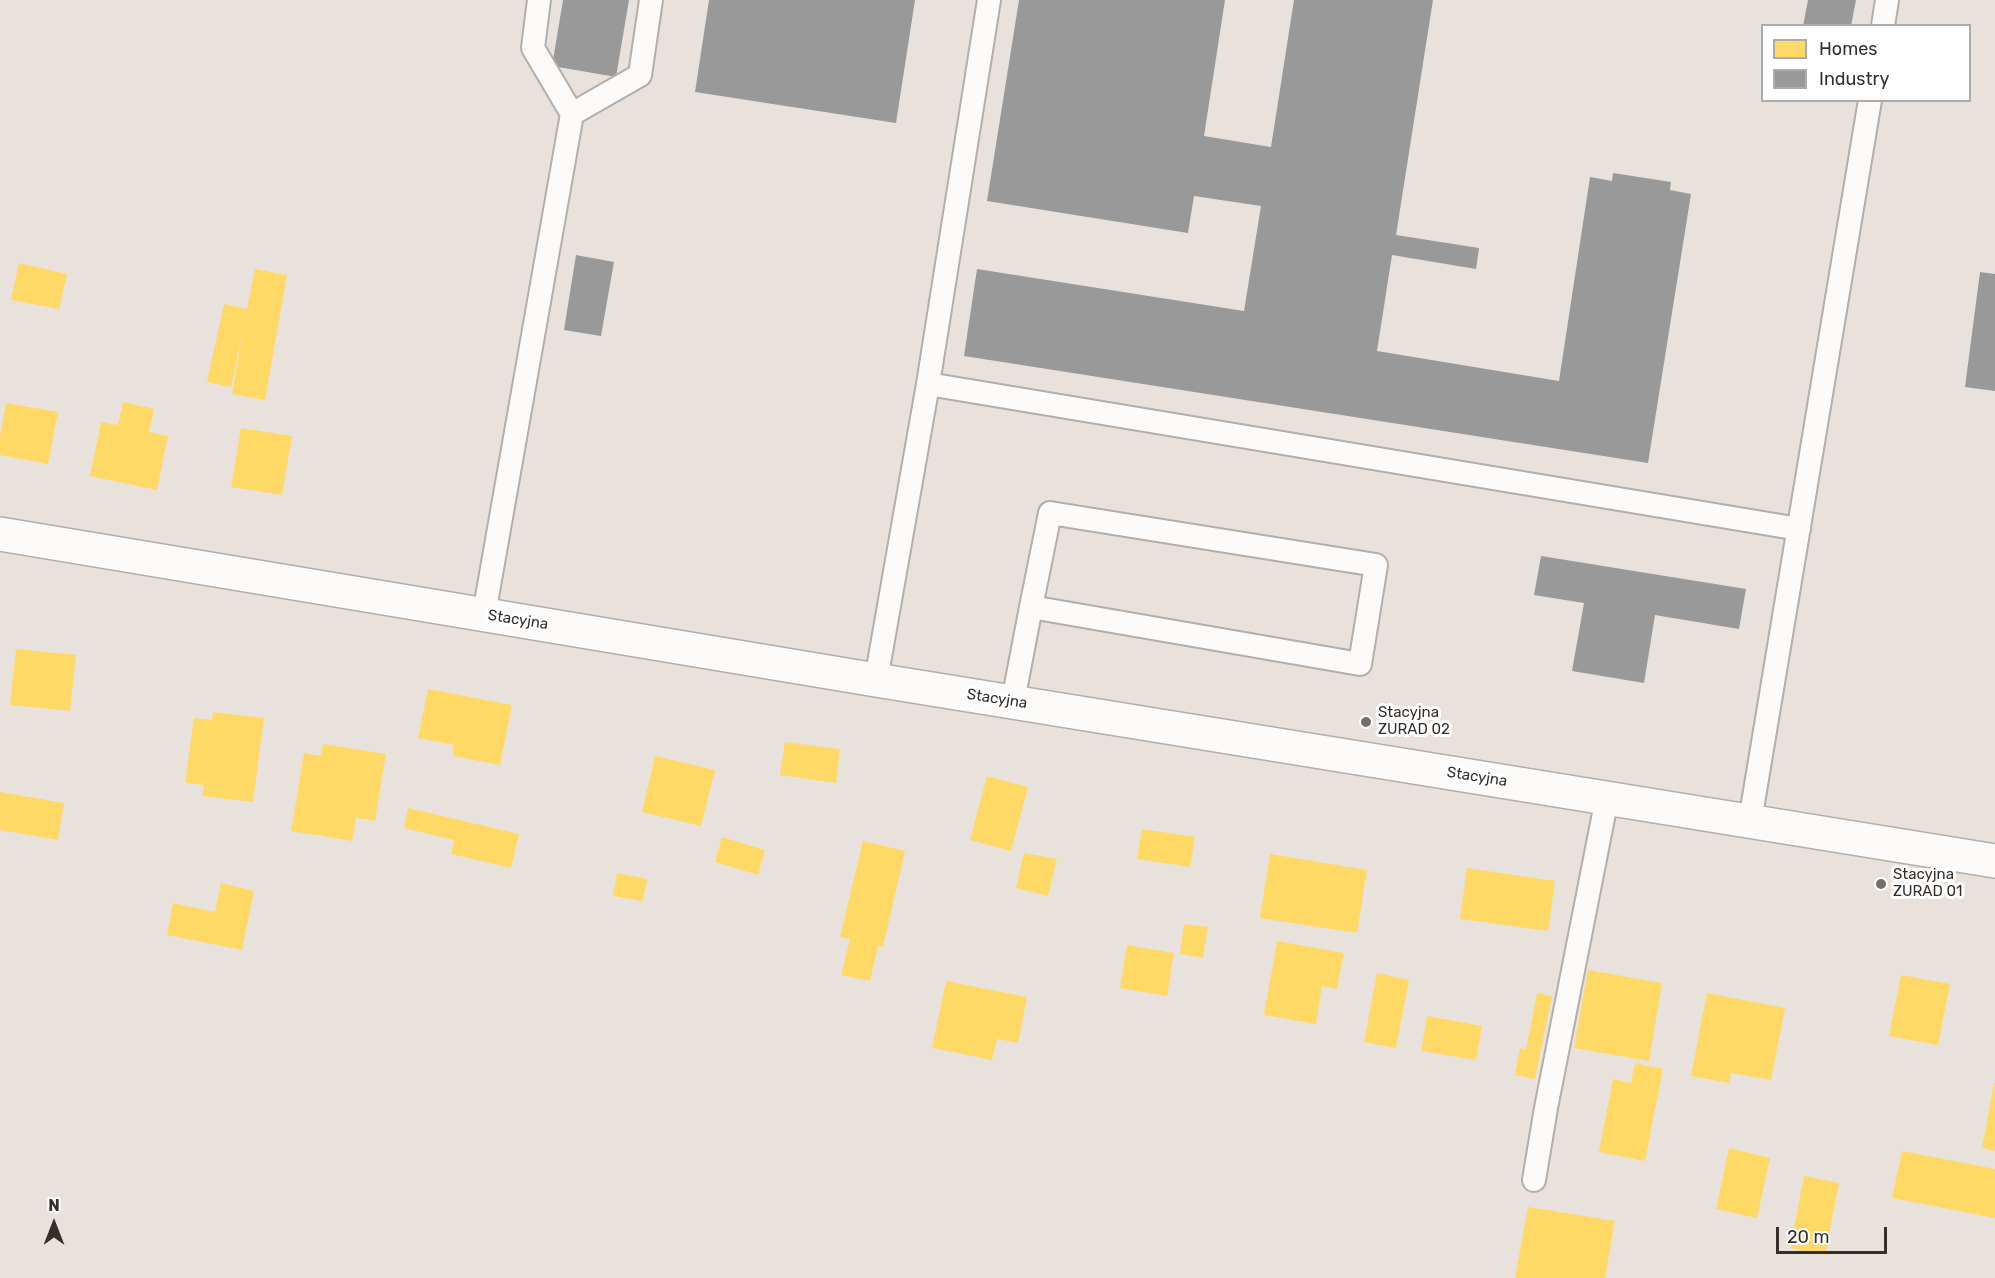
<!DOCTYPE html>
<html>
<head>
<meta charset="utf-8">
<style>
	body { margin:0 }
	#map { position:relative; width:1995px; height:1278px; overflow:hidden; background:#e9e2dc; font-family:Rubik,sans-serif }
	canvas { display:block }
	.legend { position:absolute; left:1761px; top:24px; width:210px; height:78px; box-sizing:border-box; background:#fff; border:2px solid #aeacaa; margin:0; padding:8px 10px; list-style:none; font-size:18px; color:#342f2b }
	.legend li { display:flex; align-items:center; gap:12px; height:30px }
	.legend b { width:30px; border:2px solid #aeacaa }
	.north { position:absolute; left:24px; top:1194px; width:60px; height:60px; -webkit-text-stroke:4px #fff; paint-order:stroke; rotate:0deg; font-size:16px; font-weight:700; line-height:24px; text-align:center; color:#342f2b }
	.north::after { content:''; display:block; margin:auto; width:21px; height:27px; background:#342f2b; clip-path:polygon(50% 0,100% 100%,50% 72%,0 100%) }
	.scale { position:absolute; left:1776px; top:1227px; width:111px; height:27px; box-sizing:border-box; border:3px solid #342f2b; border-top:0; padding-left:8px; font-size:18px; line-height:21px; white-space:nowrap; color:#342f2b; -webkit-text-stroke:4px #fff; paint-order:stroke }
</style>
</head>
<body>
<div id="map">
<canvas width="1995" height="1278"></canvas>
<ul class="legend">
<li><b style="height:16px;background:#ffd966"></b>Homes</li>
<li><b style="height:16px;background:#999"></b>Industry</li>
</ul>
<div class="north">N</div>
<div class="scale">20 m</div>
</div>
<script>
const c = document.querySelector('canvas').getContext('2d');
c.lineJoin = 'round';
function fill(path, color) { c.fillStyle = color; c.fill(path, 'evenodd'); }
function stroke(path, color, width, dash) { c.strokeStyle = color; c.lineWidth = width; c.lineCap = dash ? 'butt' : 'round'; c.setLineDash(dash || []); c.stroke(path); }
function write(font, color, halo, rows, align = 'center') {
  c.font = font + ' Rubik,sans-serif'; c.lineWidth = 6; c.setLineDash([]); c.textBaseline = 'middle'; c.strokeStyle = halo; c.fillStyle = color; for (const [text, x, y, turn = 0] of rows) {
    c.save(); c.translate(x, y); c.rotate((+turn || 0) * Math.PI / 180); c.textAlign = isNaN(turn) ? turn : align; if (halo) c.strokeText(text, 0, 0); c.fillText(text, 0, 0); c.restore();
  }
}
fill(new Path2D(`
	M19,263L67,274L59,309L11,300Z
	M255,269L287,275L265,400L232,394L243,331L231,387L207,382L224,304L247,309Z
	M123,402L154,409L149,432L168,436L157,490L90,476L101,422L118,425Z
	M6,403L58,412L48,464L0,455V436Z
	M241,428L292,436L282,495L231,487Z
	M16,649L76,655L70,711L10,705Z
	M428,689L512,705L500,765L453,756L454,745L418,738Z
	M213,712L264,718L253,802L202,796L204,785L185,783L194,718L212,720Z
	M785,742L840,749L836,783L780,775Z
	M323,744L386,754L375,821L356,818L352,841L291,831L304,753L321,756Z
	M655,756L715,770L701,826L642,812Z
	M987,776L1028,787L1011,851L970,840Z
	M0,792L64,803L58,840L0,830Z
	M408,808L519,834L511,868L451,854L454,840L404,828Z
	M1142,829L1195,837L1190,867L1137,859Z
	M722,837L765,850L758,875L715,862Z
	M863,841L905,851L883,947L878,946L870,981L841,975L850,939L840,937Z
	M1024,853L1057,859L1048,896L1016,888Z
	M1270,854L1367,870L1357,933L1260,918Z
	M1467,868L1555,881L1548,931L1460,919Z
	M617,873L647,879L643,901L613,896Z
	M221,883L254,891L242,950L167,935L173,903L215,912Z
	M1184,924L1208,927L1203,958L1180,954Z
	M1277,941L1344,953L1337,989L1322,986L1316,1024L1264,1015Z
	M1127,945L1174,953L1167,996L1120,988Z
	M1588,970L1662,983L1649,1061L1574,1048Z
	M1377,973L1409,980L1396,1048L1364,1042Z
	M1901,975L1950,984L1938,1045L1889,1036Z
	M946,981L1027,997L1018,1043L997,1039L992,1060L932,1048Z
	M1537,993L1552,996L1535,1079L1515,1075L1520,1048L1526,1050Z
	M1707,993L1785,1008L1771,1080L1731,1073L1729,1083L1691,1076Z
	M1427,1016L1482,1026L1476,1060L1421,1051Z
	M1635,1063L1663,1069L1645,1161L1599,1152L1613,1079L1631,1083Z
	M1994,1083H1995V1151L1982,1148Z
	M1729,1148L1770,1158L1757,1218L1716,1209Z
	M1902,1151L1995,1169V1218L1892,1198Z
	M1804,1176L1839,1183L1825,1255L1790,1248Z
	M1528,1207L1615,1221L1605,1278H1515Z`), '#ffd966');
fill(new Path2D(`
	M563,0H629L616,77L552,66Z
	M709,0H915L896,123L695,92Z
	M1019,0H1225L1204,136L1271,147L1294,0H1433L1396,235L1479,248L1476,269L1392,255L1377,351L1559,381L1590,177L1612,181L1613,173L1671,182L1670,190L1691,194L1648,463L964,356L977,269L1244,311L1261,206L1194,196L1188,233L987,201Z
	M1808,0H1856L1851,26H1803Z
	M576,255L614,262L601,336L564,330Z
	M1980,272L1995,274V391L1965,387Z
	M1541,556L1746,589L1739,629L1655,615L1644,683L1572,671L1584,603L1534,595Z`), '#999');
const service = new Path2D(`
	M1883,26L1887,0
	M572,114L640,75L651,0
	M928,384L1799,529
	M484,614L572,114L533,48L539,0
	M876,680L928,384L989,0
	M1013,701L1031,607L1360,664L1376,565L1050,513L1031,607
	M1750,821L1870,100
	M1534,1180L1546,1108L1607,798`);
const tertiary = new Path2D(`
	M0,534L876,680L1995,861`);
stroke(service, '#b4aeaa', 26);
stroke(tertiary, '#b4aeaa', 36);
stroke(service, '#fcfbfa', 22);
stroke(tertiary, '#fcfbfa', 33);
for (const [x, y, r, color] of [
	[1366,722,6,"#736e69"],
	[1881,884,6,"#736e69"]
]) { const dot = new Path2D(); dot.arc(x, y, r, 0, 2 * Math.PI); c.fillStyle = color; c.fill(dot); stroke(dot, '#fff', 2); }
write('15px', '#342f2b', '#fff', [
	["Stacyjna",518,620,9],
	["Stacyjna",997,699,9],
	["Stacyjna",1477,777,9]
]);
write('15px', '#342f2b', '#fff', [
	["Stacyjna",1378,713],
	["ZURAD 02",1378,730],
	["Stacyjna",1893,875],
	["ZURAD 01",1893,892]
], 'left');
</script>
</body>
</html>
